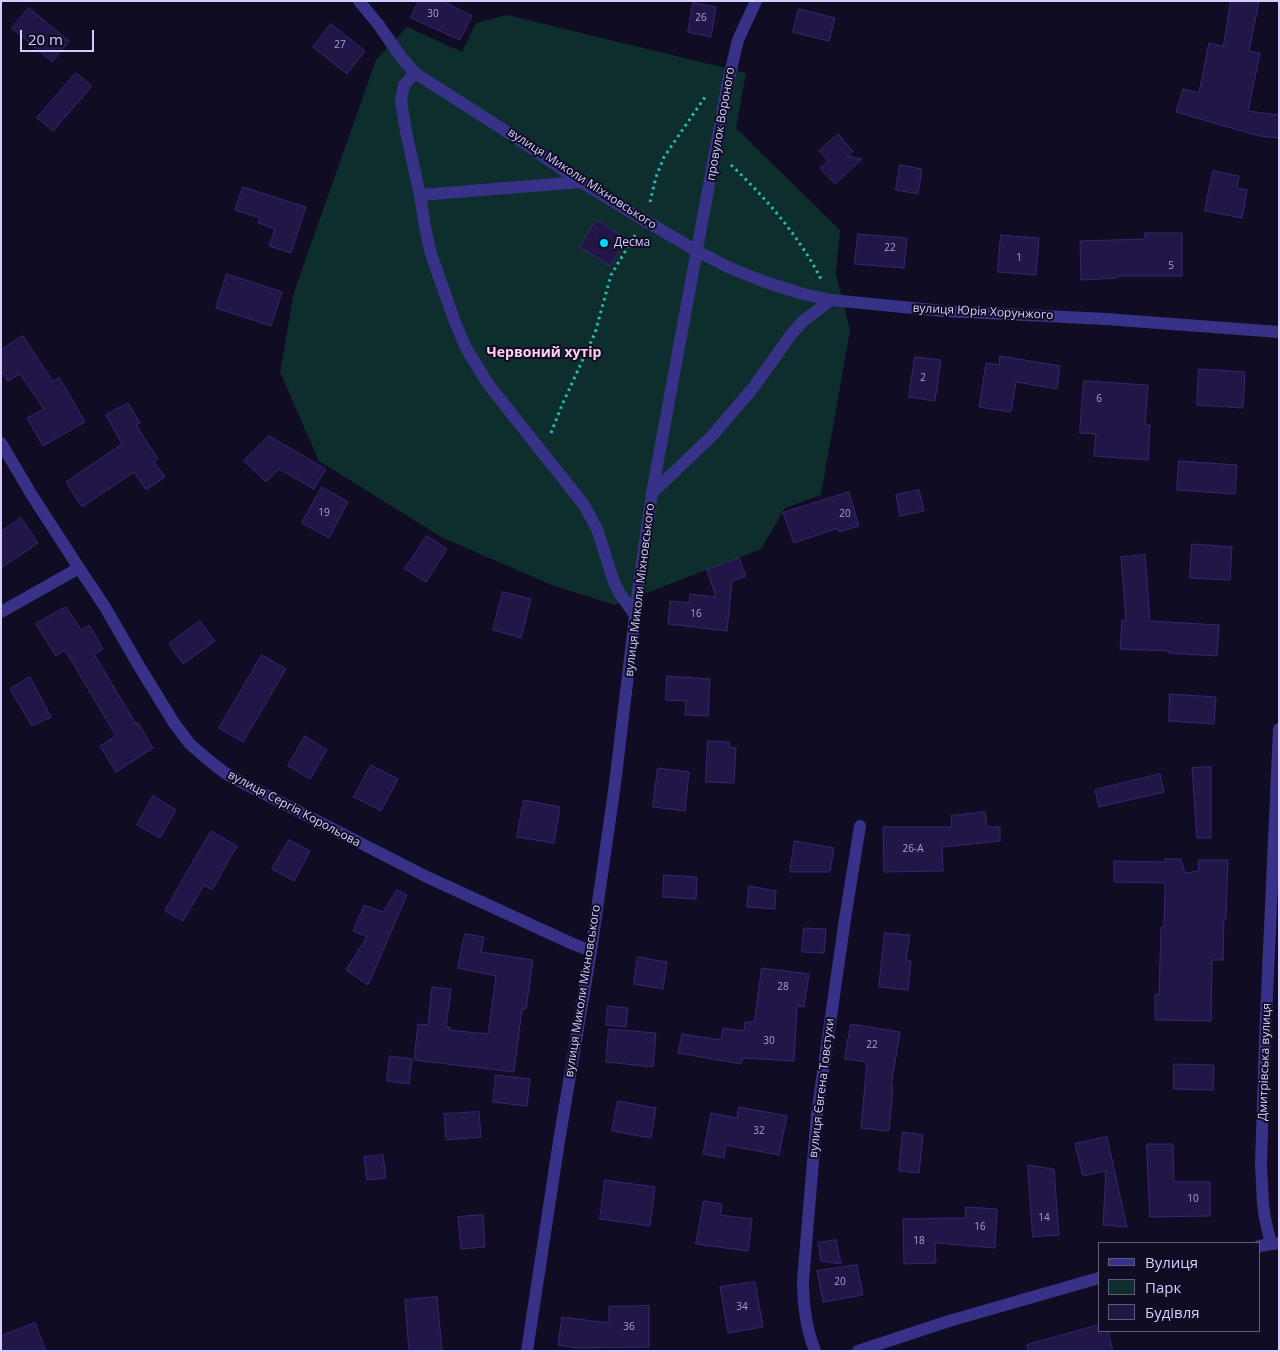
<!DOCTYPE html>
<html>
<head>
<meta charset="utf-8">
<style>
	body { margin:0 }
	#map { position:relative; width:1280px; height:1352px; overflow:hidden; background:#100c23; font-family:"Open Sans",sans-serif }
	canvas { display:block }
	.frame { position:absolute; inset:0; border:2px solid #d5ceff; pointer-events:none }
	.legend { position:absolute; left:1098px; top:1242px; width:162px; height:90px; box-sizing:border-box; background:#100c23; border:1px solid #5f5a7b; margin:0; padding:6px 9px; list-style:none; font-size:15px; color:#d5ceff }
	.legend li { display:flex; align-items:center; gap:10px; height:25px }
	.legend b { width:25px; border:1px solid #5f5a7b }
	.scale { position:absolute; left:20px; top:30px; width:74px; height:22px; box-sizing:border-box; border:2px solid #d5ceff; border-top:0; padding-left:6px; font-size:15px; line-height:18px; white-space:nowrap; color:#d5ceff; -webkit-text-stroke:4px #100c23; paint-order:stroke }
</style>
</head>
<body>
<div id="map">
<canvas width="1280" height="1352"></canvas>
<div class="frame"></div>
<ul class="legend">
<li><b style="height:6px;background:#373287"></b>Вулиця</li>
<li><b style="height:14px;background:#0e2e2d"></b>Парк</li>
<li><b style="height:14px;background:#211646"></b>Будівля</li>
</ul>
<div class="scale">20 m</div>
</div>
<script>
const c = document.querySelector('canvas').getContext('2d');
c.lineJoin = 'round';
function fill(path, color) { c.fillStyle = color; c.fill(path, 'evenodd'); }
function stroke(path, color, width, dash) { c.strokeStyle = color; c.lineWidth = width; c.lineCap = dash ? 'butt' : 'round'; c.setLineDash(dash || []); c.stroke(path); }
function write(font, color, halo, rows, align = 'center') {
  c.font = font + ' "Open Sans",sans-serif'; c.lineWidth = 4; c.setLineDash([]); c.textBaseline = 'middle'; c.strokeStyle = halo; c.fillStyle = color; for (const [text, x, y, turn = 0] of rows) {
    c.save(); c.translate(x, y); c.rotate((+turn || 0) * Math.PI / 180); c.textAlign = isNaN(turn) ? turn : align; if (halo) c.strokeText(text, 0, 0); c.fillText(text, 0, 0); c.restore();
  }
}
fill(new Path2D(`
	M507,15L746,73L736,128L840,230L836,274L850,330L821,495L785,508L761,549L615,605L552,585L443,538L319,461L280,372L294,292L376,60L407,27L462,52L476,23Z`), '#0e2e2d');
const building = new Path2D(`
	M419,1H442L472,16L460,40L411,18Z
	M1231,1H1259L1249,51L1260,53L1248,111L1279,115V138L1259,136L1176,112L1183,89L1199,93L1209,43L1223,46Z
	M693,3L716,7L711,37L688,32Z
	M29,8L69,41L52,62L12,28Z
	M799,9L835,18L829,41L793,32Z
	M331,24L365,51L347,74L313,47Z
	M76,73L92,86L53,131L37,118Z
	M838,134L853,151L847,156L862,159L835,184L820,168L828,161L819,151Z
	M900,165L922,169L918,194L896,190Z
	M1213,171L1239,176L1237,188L1247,190L1242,218L1205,211Z
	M243,187L306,207L291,253L269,246L275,229L258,223L260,218L235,210Z
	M596,220L627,239L610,266L580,247Z
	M1145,233H1182V276H1118V278L1081,280L1080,241L1145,239Z
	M858,234L907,238L904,268L855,264Z
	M1001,235L1039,238L1036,275L998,272Z
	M227,274L282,292L271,326L216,308Z
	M23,336L53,382L59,377L85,422L43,446L27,418L44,409L20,374L8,381L1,371V350Z
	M1000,356L1060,366L1057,389L1016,382L1011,412L979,407L986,363L999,365Z
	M915,357L941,360L935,401L909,397Z
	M1199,369L1245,372L1243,408L1197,405Z
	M1084,381L1148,385L1145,425H1150L1148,460L1094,456L1096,434L1080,433Z
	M128,403L140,423L136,425L158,459L154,462L165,477L146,490L134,472L82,507L66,482L122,444L106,415Z
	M269,436L326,469L314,489L279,469L266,482L244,461Z
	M1179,461L1237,465L1235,494L1177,490Z
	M322,487L348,502L329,538L302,523Z
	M919,490L924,511L900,516L896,495Z
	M849,492L859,526L839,532L838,528L794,543L783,513Z
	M21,518L38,543L1,568V532Z
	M427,536L447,549L426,582L405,569Z
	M1192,544L1232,547L1230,580L1190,578Z
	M1145,555L1150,621L1219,625L1217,656L1169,653V651L1120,649L1122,620L1126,621L1121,557Z
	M739,558L746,576L732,581L727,631L668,624L670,601L689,603L690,594L716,597L707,570Z
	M503,592L531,599L521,638L493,630Z
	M66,607L81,630L89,625L103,649L94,654L136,724L138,723L153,748L116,772L100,746L116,736L65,650L56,656L36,624Z
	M200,621L215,641L183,664L169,644Z
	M262,655L286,669L243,742L219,728Z
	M667,676L710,679L708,716L685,715L686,701L666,700Z
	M30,677L51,717L32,726L10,689Z
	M1170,694L1216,697L1214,724L1169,721Z
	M305,736L327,750L310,779L288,766Z
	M708,741L729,742V747L736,748L734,783L706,782Z
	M371,765L398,779L381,811L354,797Z
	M1211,767V838H1197L1192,768Z
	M658,768L689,772L685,811L653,807Z
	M1160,774L1164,792L1099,807L1095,790Z
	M153,796L176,810L160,838L137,825Z
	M524,800L560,807L554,843L517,837Z
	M985,812L987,827H1000V841L942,847L943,871L884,872L883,827H952L951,816Z
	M211,831L237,846L212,890L204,885L183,921L165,911Z
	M289,840L310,851L294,881L272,869Z
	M795,841L834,848L830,872H790Z
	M1165,859H1181L1185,873L1199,871L1198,860H1228L1226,919H1224L1223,960H1212L1211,1021L1155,1020V994L1159,995L1161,927H1164L1165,883L1114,882V861L1165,862Z
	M664,875L697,877L696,899L663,897Z
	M749,886L776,891L775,909L747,907Z
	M397,890L407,895L368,985L346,970L367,937L353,931L364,905L383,912Z
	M804,928L826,929L824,953L802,952Z
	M885,933L910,935L906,960L911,961L908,990L879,987Z
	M465,934L484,937L481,952L533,960L526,1009H522L514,1072L414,1060L418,1024L428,1025L432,987L451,989L446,1027H450L449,1030L488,1034L496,976L458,968Z
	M638,957L667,962L663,989L634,984Z
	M762,968L809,974L804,1007L797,1006L794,1061L743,1058L741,1064L678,1053L682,1034L721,1040L723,1028L744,1031L745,1022H754Z
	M608,1006L628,1008L626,1027L606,1025Z
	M851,1024L900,1032L891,1086H893L889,1131L861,1128L867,1062L845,1059Z
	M609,1029L656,1033L653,1067L606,1062Z
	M390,1056L412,1059L409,1084L387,1081Z
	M1174,1064L1214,1065L1213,1090L1174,1089Z
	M496,1075L530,1079L527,1106L493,1102Z
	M618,1101L656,1108L651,1138L612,1131Z
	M739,1107L787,1116L779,1155L726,1145L724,1158L703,1154L711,1113L737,1118Z
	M479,1112L481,1137L446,1140L444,1114Z
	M903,1132L923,1135L919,1173L899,1171Z
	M1107,1137L1114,1169L1127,1227L1103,1225L1106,1171L1083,1176L1075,1144Z
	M1147,1144H1173L1174,1182H1210V1216L1150,1217Z
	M383,1155L386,1178L367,1180L364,1157Z
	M1028,1165L1054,1169L1059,1235L1033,1237Z
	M605,1180L655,1187L650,1226L600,1219Z
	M704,1201L722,1204L720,1215L752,1219L748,1251L696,1244Z
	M966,1207L997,1209L995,1248L935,1243L936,1263L904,1264L903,1219L965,1218Z
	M483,1215L485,1247L461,1249L458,1217Z
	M836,1240L841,1264L821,1261L818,1243Z
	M857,1265L863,1295L823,1302L817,1271Z
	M755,1282L763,1327L728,1333L720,1287Z
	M437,1297L442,1351H409L405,1300Z
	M649,1306V1347L577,1348L558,1345L562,1317L609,1323V1307Z
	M35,1323L46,1351H1V1336Z
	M1099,1325V1331H1108L1113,1351H1028L1027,1345Z`);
fill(building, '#211646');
stroke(building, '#372674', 1);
stroke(new Path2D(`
	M731,165C766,198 799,236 821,279
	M650,202L656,177L664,157L707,94
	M551,433L562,405L595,333L611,275L635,235`), '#23beb9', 3, [2.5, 4]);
stroke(new Path2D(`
	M415,73L404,85L401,101L406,132L420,195L581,182
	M420,195L425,227L431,254L455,322L466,348L488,384L584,505L597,529L614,582L620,594L635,615
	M652,493L713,435L724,422L753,388L790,336L803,321L831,300`), '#373287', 12);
stroke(new Path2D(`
	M359,1L378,24L401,57L415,73L515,137L581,182L644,220L697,251L730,268L765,282L803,294L831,300L944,311L1106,319L1279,332
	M1,443L33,497L79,568L105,607L139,666L174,723L190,744L206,758L225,773L243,783L427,877L573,944L591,951
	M1,612L79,568
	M1271,1244L1265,1218L1263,1204L1261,1165L1265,1039L1279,729
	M1259,1246L1279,1243
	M527,1351L559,1141L591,951L615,784L638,591L652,493L728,82L738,40L756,1
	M815,1351C806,1328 803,1306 803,1281L817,1114L845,919L860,826
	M858,1351L949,1321L1099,1278`), '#373287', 12);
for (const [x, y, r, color] of [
	[604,243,5,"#00daf9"]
]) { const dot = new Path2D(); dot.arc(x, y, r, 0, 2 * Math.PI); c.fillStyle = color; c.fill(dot); stroke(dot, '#100c23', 2); }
write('10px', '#a8a0d1', null, [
	["30",433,14],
	["26",701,18],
	["27",340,45],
	["22",890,248],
	["1",1019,258],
	["5",1171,266],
	["2",923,378],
	["6",1099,399],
	["19",324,513],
	["20",845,514],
	["16",696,614],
	["26-А",913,849],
	["28",783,987],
	["30",769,1041],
	["22",872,1045],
	["32",759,1131],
	["10",1193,1199],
	["14",1044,1218],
	["16",980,1227],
	["18",919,1241],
	["20",840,1282],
	["34",742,1307],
	["36",629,1327]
]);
write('12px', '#d5ceff', '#100c23', [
	["провулок Вороного",721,124,-80],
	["вулиця Миколи Міхновського",582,179,33],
	["вулиця Юрія Хорунжого",983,312,3],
	["вулиця Миколи Міхновського",640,590,-83],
	["вулиця Сергія Корольова",294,809,28],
	["вулиця Миколи Міхновського",583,991,-81],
	["Дмитрівська вулиця",1265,1062,-88],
	["вулиця Євгена Товстухи",822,1088,-83]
]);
write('12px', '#d5ceff', '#100c23', [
	["Десма",614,243]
], 'left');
write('bold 14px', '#ffd0ed', '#100c23', [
	["Червоний хутір",544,353]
]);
</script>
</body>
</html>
